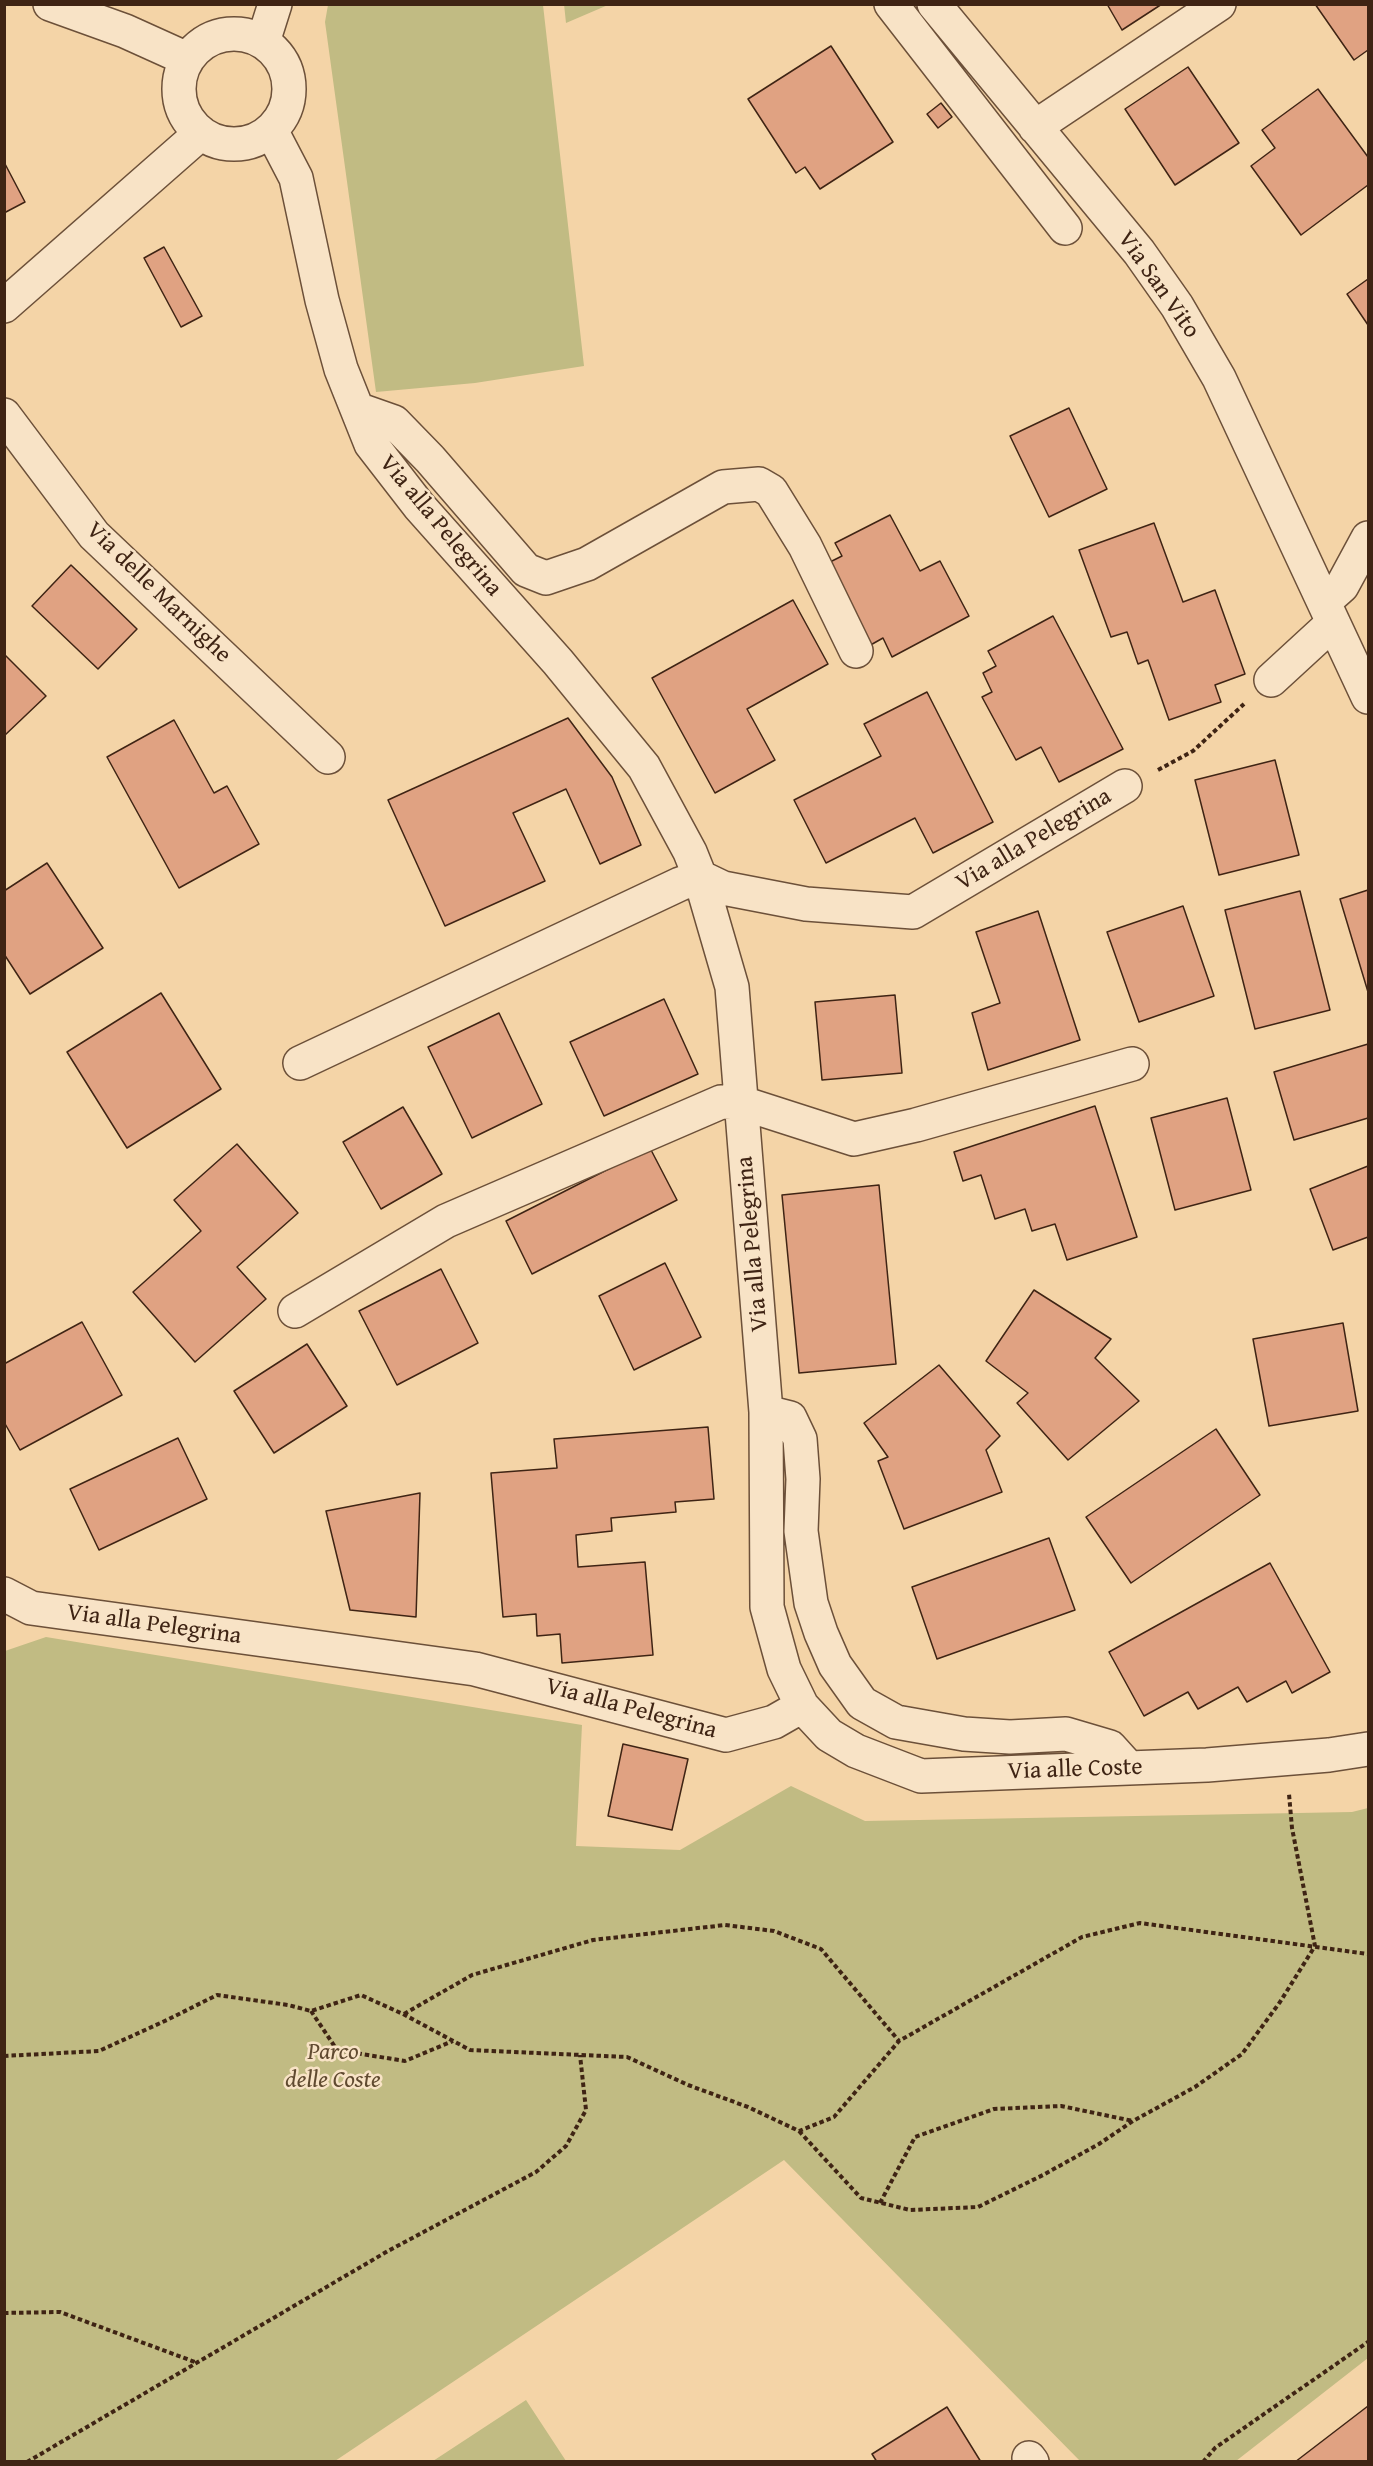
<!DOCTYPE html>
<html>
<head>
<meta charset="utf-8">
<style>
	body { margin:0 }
	#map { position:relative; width:1373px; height:2466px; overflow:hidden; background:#f4d4a7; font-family:"Gentium Book Plus",serif }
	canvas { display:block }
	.frame { position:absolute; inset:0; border:6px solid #3f2414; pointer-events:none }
</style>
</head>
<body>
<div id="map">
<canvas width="1373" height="2466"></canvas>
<div class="frame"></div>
</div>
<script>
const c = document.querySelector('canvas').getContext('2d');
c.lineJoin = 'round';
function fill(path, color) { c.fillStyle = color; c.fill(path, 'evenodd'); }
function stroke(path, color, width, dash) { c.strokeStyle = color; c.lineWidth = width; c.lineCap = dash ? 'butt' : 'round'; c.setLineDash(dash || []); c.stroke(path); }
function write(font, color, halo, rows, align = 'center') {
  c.font = font + ' "Gentium Book Plus",serif'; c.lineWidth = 5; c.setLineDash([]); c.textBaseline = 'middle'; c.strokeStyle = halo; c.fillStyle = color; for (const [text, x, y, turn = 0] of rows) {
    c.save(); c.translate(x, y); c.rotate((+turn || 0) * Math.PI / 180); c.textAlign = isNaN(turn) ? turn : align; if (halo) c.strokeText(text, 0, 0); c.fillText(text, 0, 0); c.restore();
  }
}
fill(new Path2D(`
	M564,4H608V5L566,23Z
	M328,5H543L584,366L475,383L376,392L325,22Z
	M46,1637L582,1725L576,1846L680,1850L791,1786L865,1821L1352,1812L1368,1808V2358L1236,2461H1080L784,2160L335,2461H5V1651Z
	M526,2400L566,2461H433Z`), '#c1bb83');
const building = new Path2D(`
	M1107,4H1162L1122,30Z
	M1315,4H1368V50L1354,60Z
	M831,46L893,142L820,189L805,167L796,173L748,99Z
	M1188,67L1239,143L1175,185L1125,109Z
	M1318,89L1368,157V185L1301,235L1251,166L1275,148L1262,130Z
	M941,103L952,117L938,128L927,114Z
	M4,162L25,202L4,213Z
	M164,247L202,316L181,327L144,258Z
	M1368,279V325L1347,294Z
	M1069,408L1107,489L1049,517L1010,436Z
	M890,515L920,571L940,561L969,616L892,657L883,638L867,647L824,565L842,556L835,543Z
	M1154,523L1183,602L1215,590L1245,674L1215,685L1221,702L1169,720L1148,660L1138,664L1127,632L1111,637L1079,550Z
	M71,565L137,629L98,669L32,606Z
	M793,600L828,664L747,709L775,760L715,793L652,678Z
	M1053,616L1123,749L1059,782L1041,747L1016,760L982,697L992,692L983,673L996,666L988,651Z
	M4,654L46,696L4,736Z
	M927,692L993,822L933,853L915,818L826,863L794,800L881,756L864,724Z
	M568,718L612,777L641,845L600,864L566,789L513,813L545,881L445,926L388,800Z
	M174,720L214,793L227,786L259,844L179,888L107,757Z
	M1275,760L1299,855L1219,875L1195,780Z
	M47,863L103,948L30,994L4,954V891Z
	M1368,890V992L1340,899Z
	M1300,891L1330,1010L1255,1029L1225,910Z
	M1183,906L1214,996L1139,1022L1107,932Z
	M1038,911L1080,1040L988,1070L972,1013L1000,1003L976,932Z
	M161,993L221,1089L127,1148L67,1052Z
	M895,995L902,1073L822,1080L815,1002Z
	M664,999L698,1074L604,1116L570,1042Z
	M499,1013L542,1104L472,1138L428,1047Z
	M1368,1044V1118L1294,1140L1274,1072Z
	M1227,1098L1251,1190L1175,1210L1151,1118Z
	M1095,1106L1137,1237L1067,1260L1055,1224L1032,1231L1025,1209L995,1219L981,1175L963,1181L954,1152Z
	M403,1107L442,1174L381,1209L343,1142Z
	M237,1144L298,1213L237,1267L266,1299L195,1362L133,1292L201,1231L174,1200Z
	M650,1148L677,1200L532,1274L506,1221Z
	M1368,1166V1237L1333,1250L1310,1189Z
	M879,1185L896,1364L799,1373L782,1195Z
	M665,1263L701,1337L634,1370L599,1296Z
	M441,1269L478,1343L397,1385L359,1311Z
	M1034,1290L1111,1339L1095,1358L1139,1401L1068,1460L1017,1403L1028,1393L986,1361Z
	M82,1322L122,1395L20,1450L4,1422V1364Z
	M1343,1323L1358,1411L1269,1426L1253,1339Z
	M307,1344L347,1406L274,1453L234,1391Z
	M939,1365L1000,1436L986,1450L1002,1492L904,1529L878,1461L888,1457L864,1423Z
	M708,1427L714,1499L675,1502L676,1512L611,1518L612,1531L576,1535L578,1567L645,1562L653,1655L562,1663L560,1634L537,1636L536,1614L503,1617L491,1473L557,1468L554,1439Z
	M1216,1429L1260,1495L1131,1583L1086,1517Z
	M178,1438L207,1499L99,1550L70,1489Z
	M420,1493L416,1617L350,1610L326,1511Z
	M1049,1538L1075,1610L937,1659L912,1587Z
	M1270,1563L1330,1672L1292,1693L1286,1681L1247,1702L1238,1687L1198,1709L1188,1692L1144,1716L1109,1652Z
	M623,1744L688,1759L672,1830L608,1816Z
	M1368,2406V2462H1295Z
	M947,2407L981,2462H877L872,2454Z`);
fill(building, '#e0a282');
stroke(building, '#3f2414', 1.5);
const minor = new Path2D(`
	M50,4L125,31L187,59
	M891,4L1065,228
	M934,4L1139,252L1177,306L1219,378L1368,697
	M179 89a55 55 0 1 1 110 0a55 55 0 1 1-110 0Z
	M263,42L275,4
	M1035,127L1219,4
	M271,130L296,178L322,300L341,369L371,444L419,506L558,662L644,767L690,852L700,877L732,987L766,1412L767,1607L784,1669L802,1706L829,1735L856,1751L921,1776L1207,1765L1329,1755L1368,1749
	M4,306L201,133
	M357,409L394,422L430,459L526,570L546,578L587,564L723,487L759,484L771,491L805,546L856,651
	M4,415L94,535L328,757
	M1324,602L1342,586L1368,538
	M1271,680L1333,623
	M300,1063L680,884L700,877L723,888L806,904L913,912L1125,786
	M295,1311L446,1221L721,1102L742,1103L854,1139L916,1125L1132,1064
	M766,1412L790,1418L800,1439L803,1479L801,1531L811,1603L821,1633L835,1665L862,1703L896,1722L964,1734L1010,1737L1066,1734L1110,1747L1129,1768
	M4,1594L31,1608L475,1669L726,1735L774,1722L802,1706
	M1029,2458L1032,2462`);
stroke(minor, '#6c5039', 36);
stroke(new Path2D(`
	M1158,770L1193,751L1244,704
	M311,2011L337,2050L405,2061L453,2041
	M404,2014L472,1975L593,1940L725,1925L774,1931L821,1949L899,2041
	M4,2056L99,2051L167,2020L217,1995L288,2005L311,2011L361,1995L403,2014L470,2050L627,2057L688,2085L748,2107L799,2131L834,2117L899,2041L1082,1937L1140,1923L1368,1954
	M799,2131L861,2198L910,2210L978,2207L1043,2175L1099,2144L1133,2121L1195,2087L1242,2054L1280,2002L1315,1946L1292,1828L1289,1794
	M880,2203L915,2137L994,2109L1061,2106L1133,2121
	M4,2313L60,2312L195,2362
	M27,2462L388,2251L536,2172L566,2146L586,2110L580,2055
	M1203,2462L1215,2448L1368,2342`), '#3f2414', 4, [4.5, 3]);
stroke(minor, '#f8e3c6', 33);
write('24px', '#3f2414', '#f8e3c6', [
	["Via San Vito",1158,285,55],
	["Via alla Pelegrina",440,526,50],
	["Via delle Marnighe",158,593,44],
	["Via alla Pelegrina",1034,840,-31],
	["Via alla Pelegrina",753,1244,-95],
	["Via alla Pelegrina",154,1625,8],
	["Via alla Pelegrina",631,1709,15],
	["Via alle Coste",1075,1770,-2]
]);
write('italic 24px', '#604a30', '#f8e3c6', [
	["Parco",333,2053],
	["delle Coste",333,2081]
]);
</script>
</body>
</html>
